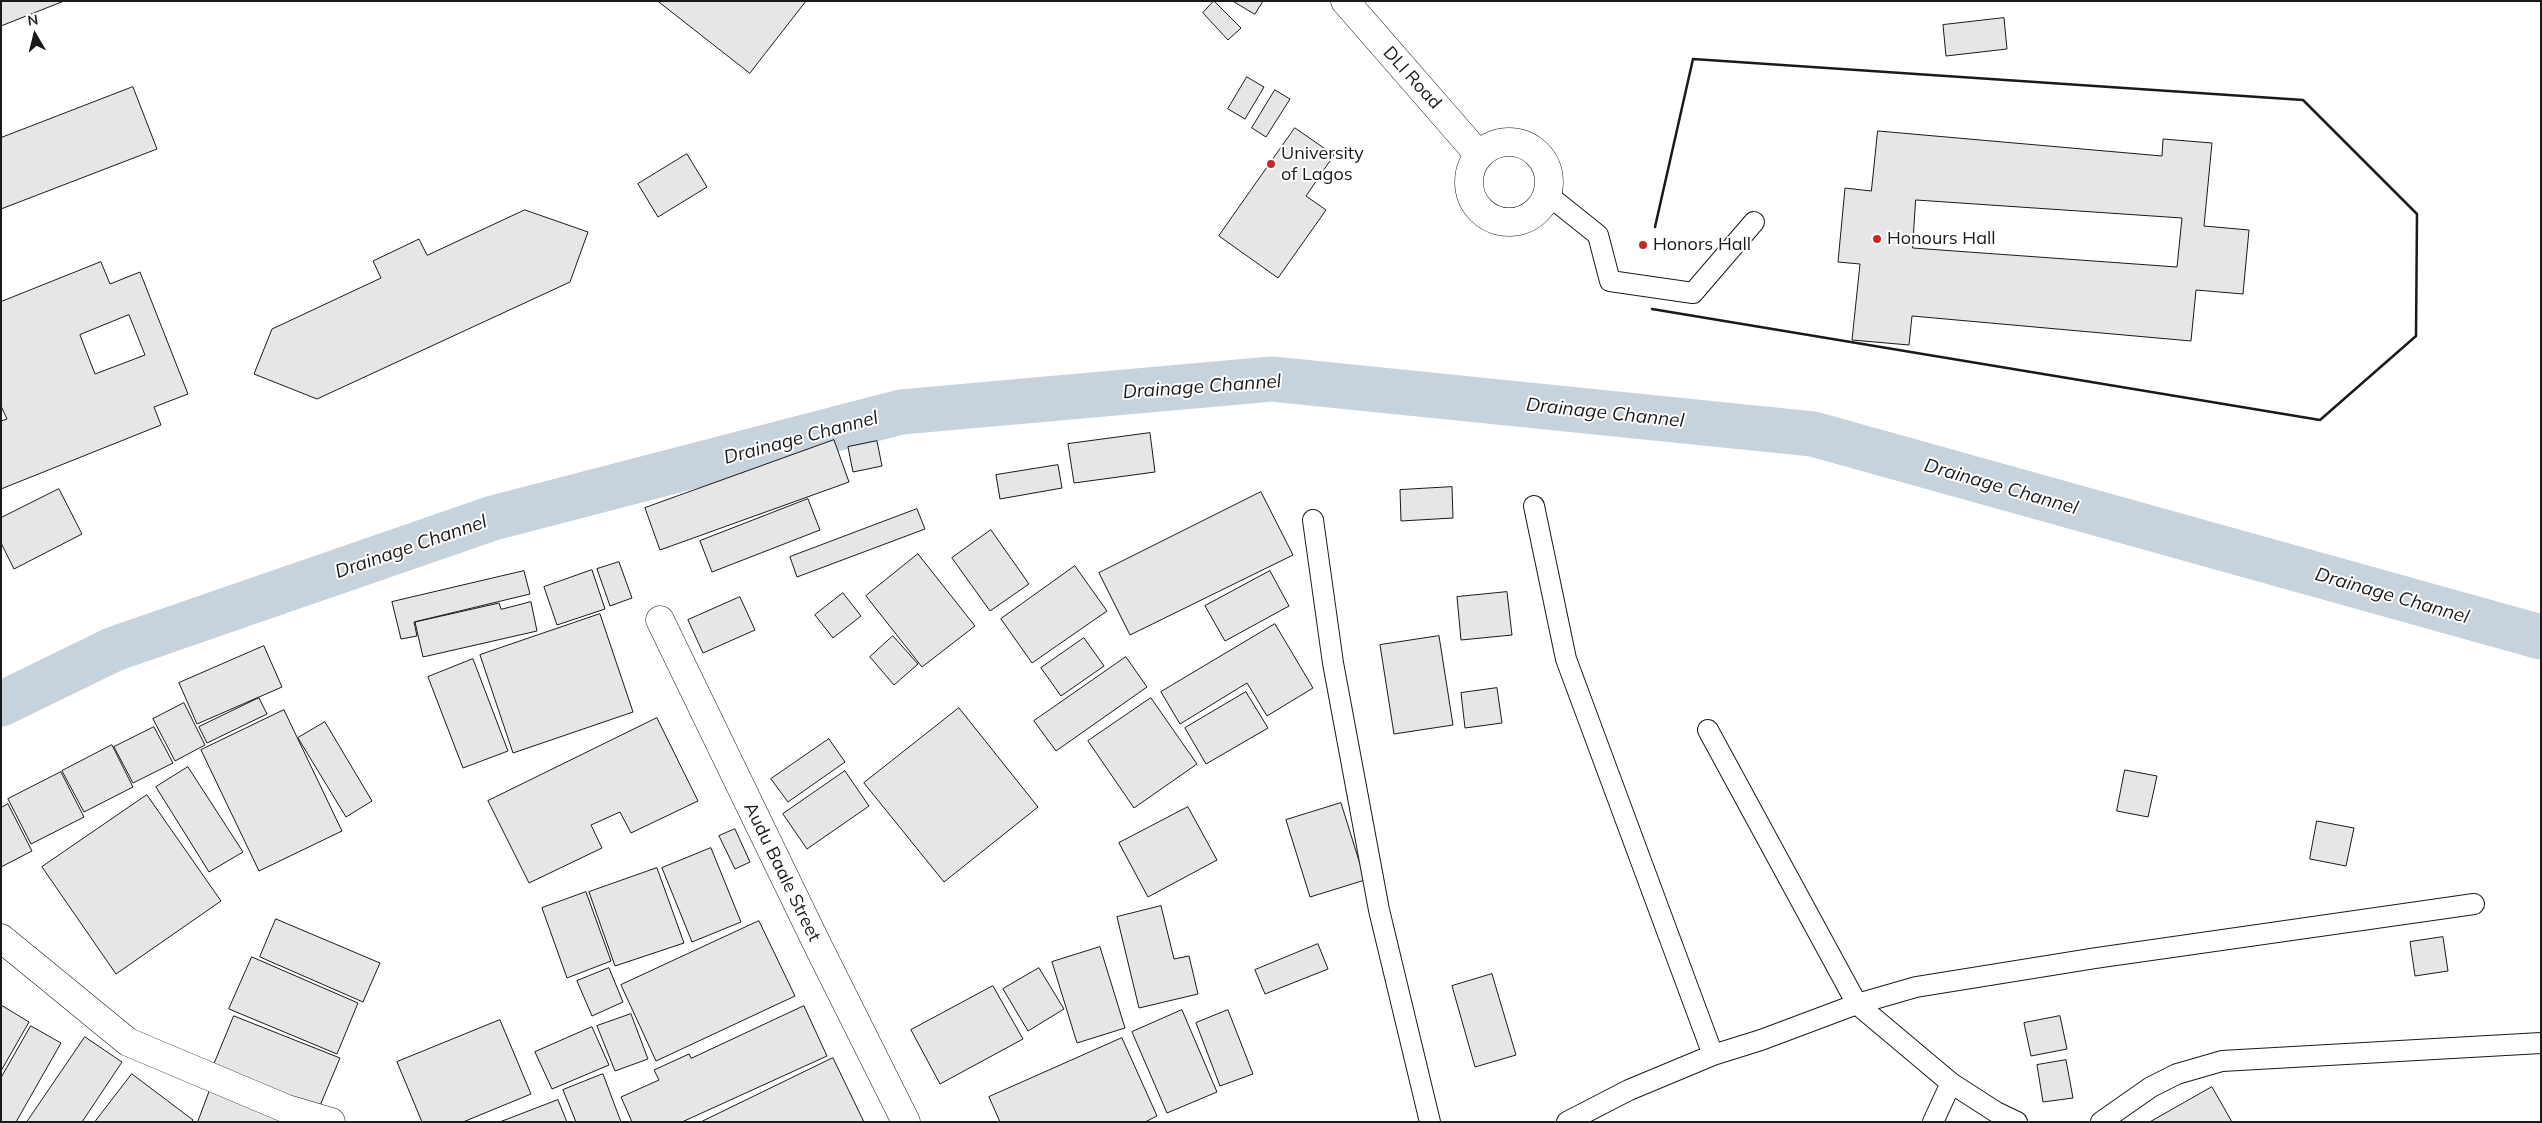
<!DOCTYPE html>
<html>
<head>
<meta charset="utf-8">
<style>
	body { margin:0 }
	#map { position:relative; width:2542px; height:1123px; overflow:hidden; background:#fff; font-family:Mulish,sans-serif }
	canvas { display:block }
	.frame { position:absolute; inset:0; border:2px solid #1a1a1a; pointer-events:none }
	.north { position:absolute; left:10px; top:10px; width:50px; height:50px; -webkit-text-stroke:4px #fff; paint-order:stroke; rotate:352deg; font-size:14px; font-weight:700; line-height:20px; text-align:center; color:#1a1a1a }
	.north::after { content:''; display:block; margin:auto; width:18px; height:22px; background:#1a1a1a; clip-path:polygon(50% 0,100% 100%,50% 72%,0 100%) }
</style>
</head>
<body>
<div id="map">
<canvas width="2542" height="1123"></canvas>
<div class="frame"></div>
<div class="north">N</div>
</div>
<script>
const c = document.querySelector('canvas').getContext('2d');
c.lineJoin = 'round';
function stroke(path, color, width, dash) { c.strokeStyle = color; c.lineWidth = width; c.lineCap = dash ? 'butt' : 'round'; c.setLineDash(dash || []); c.stroke(path); }
function fill(path, color) { c.fillStyle = color; c.fill(path, 'evenodd'); }
function write(font, color, halo, rows, align = 'center') {
  c.font = font + ' Mulish,sans-serif'; c.lineWidth = 4; c.setLineDash([]); c.textBaseline = 'middle'; c.strokeStyle = halo; c.fillStyle = color; for (const [text, x, y, turn = 0] of rows) {
    c.save(); c.translate(x, y); c.rotate((+turn || 0) * Math.PI / 180); c.textAlign = isNaN(turn) ? turn : align; if (halo) c.strokeText(text, 0, 0); c.fillText(text, 0, 0); c.restore();
  }
}
stroke(new Path2D(`
	M1,704L114,649L493,518L901,412L1272,379L1813,434L2541,637`), '#c6d2dc', 45);
const building = new Path2D(`
	M1,1H64L1,26Z
	M658,1H806L750,73Z
	M1214,1L1241,28L1228,40L1203,13Z
	M1233,1H1263L1255,14Z
	M2004,18L2007,49L1946,56L1943,25Z
	M1247,77L1264,87L1245,119L1228,109Z
	M133,87L157,149L1,209V138Z
	M1275,90L1290,99L1266,137L1252,128Z
	M1295,128L1334,155L1306,196L1326,210L1278,278L1219,236Z
	M1878,131L2162,156L2163,139L2212,143L2204,226L2249,230L2243,294L2196,290L2191,341L1912,316L1909,345L1852,340L1860,264L1838,262L1845,188L1871,191ZM1916,200L2182,218L2177,267L1913,248Z
	M687,154L707,187L658,217L638,184Z
	M525,210L588,232L570,282L317,399L254,374L272,329L381,278L373,261L419,239L427,255Z
	M101,262L110,284L140,272L188,394L154,407L161,425L1,489V421L7,419L1,406V302ZM129,315L145,355L95,374L80,335Z
	M1150,433L1155,472L1074,483L1068,444Z
	M834,440L849,482L660,550L645,508Z
	M877,441L882,466L853,472L848,447Z
	M1058,465L1062,488L1000,499L996,475Z
	M1452,487L1453,518L1401,521L1400,490Z
	M59,489L82,534L14,569L1,543V518Z
	M1261,492L1293,555L1130,635L1099,573Z
	M808,499L820,530L712,572L700,541Z
	M917,509L925,529L797,577L790,557Z
	M991,530L1029,584L990,611L952,558Z
	M918,554L975,626L922,667L866,596Z
	M619,562L632,598L610,606L597,569Z
	M1075,566L1107,611L1032,663L1001,619Z
	M592,570L605,609L557,625L544,587Z
	M524,571L530,594L414,622L417,636L401,639L392,602Z
	M1270,571L1289,606L1225,641L1205,606Z
	M1507,592L1512,635L1461,640L1457,597Z
	M843,593L861,616L833,638L815,615Z
	M740,597L755,630L703,653L688,620Z
	M531,602L537,631L423,657L415,622L499,603L501,609Z
	M600,614L633,712L513,753L480,655Z
	M1275,624L1313,688L1267,716L1247,683L1180,724L1161,692Z
	M893,636L918,664L894,685L870,657Z
	M1439,636L1453,725L1394,734L1380,645Z
	M1084,638L1104,666L1061,696L1041,668Z
	M264,646L282,687L197,724L179,683Z
	M1126,657L1147,687L1056,751L1034,721Z
	M473,659L508,751L463,768L428,677Z
	M1497,688L1502,723L1465,728L1461,693Z
	M1246,692L1268,728L1206,764L1185,728Z
	M259,698L267,714L207,743L199,727Z
	M1151,698L1197,764L1134,808L1088,741Z
	M184,703L205,745L175,761L153,719Z
	M959,708L1038,807L944,882L864,783Z
	M284,710L342,831L259,871L201,750Z
	M657,718L698,801L631,833L620,812L591,825L602,848L529,883L488,801Z
	M325,722L372,801L346,817L298,738Z
	M154,727L173,763L133,783L114,747Z
	M829,739L845,762L788,802L771,779Z
	M112,745L133,787L84,812L62,771Z
	M188,767L243,852L209,872L156,787Z
	M2125,770L2157,776L2148,817L2117,811Z
	M845,771L869,806L807,849L783,814Z
	M61,772L84,817L31,844L8,799Z
	M147,795L221,901L116,974L42,867Z
	M1341,803L1365,880L1310,897L1286,820Z
	M8,804L32,851L1,867V808Z
	M1188,807L1217,860L1148,897L1119,843Z
	M2317,821L2354,828L2346,866L2310,859Z
	M735,829L750,862L735,869L719,836Z
	M711,848L741,922L692,942L662,868Z
	M657,868L684,943L615,966L589,892Z
	M586,892L611,961L567,978L542,908Z
	M1161,906L1174,959L1189,956L1198,994L1139,1008L1117,917Z
	M276,919L380,963L363,1002L260,957Z
	M759,921L795,996L656,1061L621,985Z
	M2443,937L2448,971L2415,976L2410,942Z
	M1318,944L1328,969L1265,994L1255,970Z
	M1100,947L1125,1028L1077,1043L1052,962Z
	M252,957L358,1003L337,1054L229,1009Z
	M609,968L623,1002L592,1016L577,981Z
	M1039,968L1064,1009L1028,1031L1003,989Z
	M1492,974L1516,1055L1475,1067L1452,986Z
	M993,986L1023,1039L940,1084L911,1030Z
	M1,1005L29,1022L1,1071Z
	M804,1006L827,1056L682,1122H632L621,1097L659,1080L654,1070L689,1054L691,1058Z
	M1182,1010L1217,1092L1167,1113L1132,1032Z
	M1228,1010L1253,1074L1220,1086L1196,1023Z
	M631,1014L648,1059L615,1071L597,1026Z
	M234,1016L340,1058L319,1108L213,1067Z
	M2060,1016L2067,1049L2031,1056L2024,1023Z
	M500,1020L531,1094L463,1122H422L397,1062Z
	M31,1026L61,1043L16,1122H1V1078Z
	M592,1027L609,1065L552,1089L535,1052Z
	M85,1037L122,1062L82,1122H27Z
	M1122,1038L1157,1116L1145,1122H1000L989,1097Z
	M833,1058L864,1122H701Z
	M2066,1060L2073,1098L2043,1102L2037,1065Z
	M132,1074L193,1120L191,1122H95Z
	M603,1074L621,1122H576L563,1090Z
	M2212,1087L2232,1122H2150Z
	M210,1090L297,1122H198Z
	M558,1100L567,1122H500Z`);
fill(building, '#e6e6e6');
stroke(building, '#1a1a1a', 1);
const service = new Path2D(`
	M1548,195L1598,235L1610,281L1693,293L1754,222
	M1534,506L1566,659L1713,1055
	M1313,520L1333,663L1379,910L1430,1122
	M1708,730L1857,1004L1951,1083L1996,1112L2017,1122
	M1567,1122L1629,1090L1713,1055L1761,1040L1857,1004L1916,987L2096,958L2474,904
	M1933,1122L1951,1083
	M2101,1122L2151,1087L2177,1074L2222,1061L2541,1043`);
const minor = new Path2D(`
	M1345,1L1479,155
	M1469 182a40 40 0 1 1 80 0a40 40 0 1 1-80 0Z
	M660,620L818,946L906,1122
	M1,938L128,1042L287,1109L331,1122`);
stroke(service, '#1a1a1a', 22);
stroke(minor, '#1a1a1a', 29);
stroke(service, '#fff', 20);
stroke(minor, '#fff', 28);
stroke(new Path2D(`
	M1652,309L2320,420L2416,336L2417,214L2303,100L1693,59L1655,227`), '#1a1a1a', 2.5);
for (const [x, y, r, color] of [
	[1271,164,5,"#c62828"],
	[1877,239,5,"#c62828"],
	[1643,245,5,"#c62828"]
]) { const dot = new Path2D(); dot.arc(x, y, r, 0, 2 * Math.PI); c.fillStyle = color; c.fill(dot); stroke(dot, '#fff', 2); }
write('18px', '#1a1a1a', '#fff', [
	["DLI Road",1412,78,48],
	["Audu Baale Street",782,872,64]
]);
write('18px', '#1a1a1a', '#fff', [
	["University",1281,154],
	["of Lagos",1281,175],
	["Honours Hall",1887,239],
	["Honors Hall",1653,245]
], 'left');
write('italic 19px', '#1a1a1a', '#fff', [
	["Drainage Channel",1202,387,-4],
	["Drainage Channel",1605,413,6],
	["Drainage Channel",801,438,-15],
	["Drainage Channel",2001,487,16],
	["Drainage Channel",411,547,-19],
	["Drainage Channel",2392,596,16]
]);
</script>
</body>
</html>
